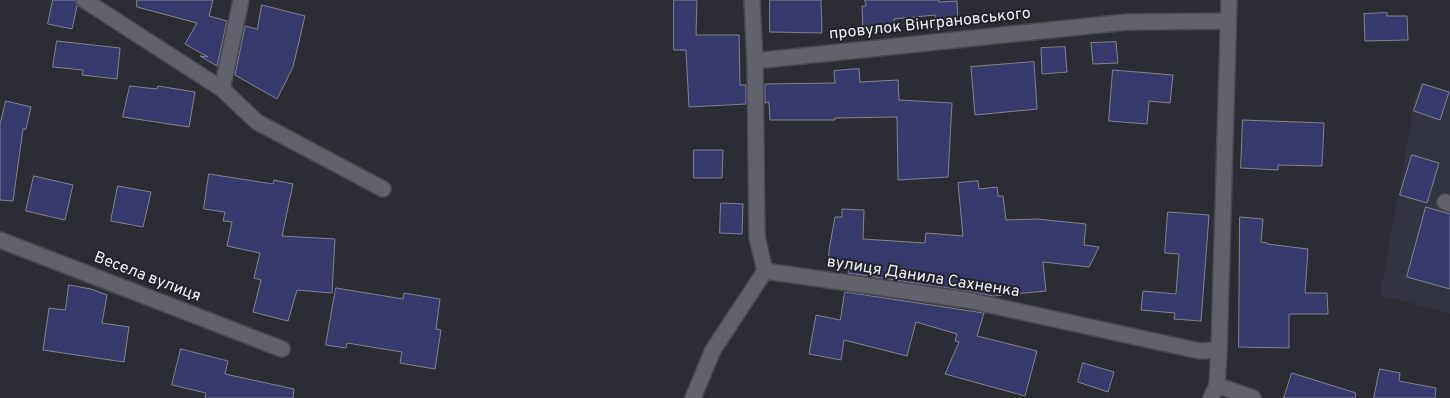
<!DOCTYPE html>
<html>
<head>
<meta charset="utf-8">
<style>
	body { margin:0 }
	canvas { display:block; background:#2c2d34 }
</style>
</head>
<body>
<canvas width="1450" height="398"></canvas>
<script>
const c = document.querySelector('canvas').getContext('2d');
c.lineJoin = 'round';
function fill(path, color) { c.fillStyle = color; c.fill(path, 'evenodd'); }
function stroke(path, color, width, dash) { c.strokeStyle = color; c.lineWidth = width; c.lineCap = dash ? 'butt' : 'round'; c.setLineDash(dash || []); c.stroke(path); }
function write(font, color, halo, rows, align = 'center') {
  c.font = font + ' Overpass,sans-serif'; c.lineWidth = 4; c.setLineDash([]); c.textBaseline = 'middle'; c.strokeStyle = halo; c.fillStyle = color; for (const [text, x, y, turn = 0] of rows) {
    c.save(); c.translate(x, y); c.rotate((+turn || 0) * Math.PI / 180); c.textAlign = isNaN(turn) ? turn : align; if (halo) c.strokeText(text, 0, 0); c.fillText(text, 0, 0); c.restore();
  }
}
fill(new Path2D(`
	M1420,82L1450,91V313L1380,295L1410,130L1412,110Z`), '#323441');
const building = new Path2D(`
	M53,0H75L77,6L72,29L48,24Z
	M137,0H213L209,16L227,21L217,66L200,56L208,57L185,44L197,23L137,7Z
	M674,0H697L696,35H739L740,85H746V104L689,107L686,50H674Z
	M770,0H821L822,33L770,32Z
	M865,0H939V2L957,1L958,23L936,25L935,15L894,19L895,27L863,29L862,6H866Z
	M262,5L305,16L293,67L277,99L235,75L245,26L257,29Z
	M1387,13V16H1407L1408,40L1365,41L1364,14Z
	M57,41L120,48L117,79L82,75L83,70L53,67Z
	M1116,42L1118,63L1093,64L1091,43Z
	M1065,47L1067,72L1042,74L1041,48Z
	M1034,62L1037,109L975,115L971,67Z
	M859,69L860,82L898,80L899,100L952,103L948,177L898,180L897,117L835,118V120H770L769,102L765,103V84L835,83L834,71Z
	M1113,70L1173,75L1170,103L1149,101L1147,124L1109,121Z
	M1423,84L1449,92L1440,120L1414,111Z
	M130,86L157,89L158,86L195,92L189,127L123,117Z
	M6,101L31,107L26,129H23L13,201L0,200V125Z
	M1243,120L1324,123L1322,166L1278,165V170L1241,168Z
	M694,150H723L722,178H694Z
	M1412,155L1439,163L1427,203L1400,195Z
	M209,174L273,184L274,180L293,184L282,236L335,239L332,293L297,290L288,321L253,312L261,280L254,278L260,253L227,246L232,222L223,221L225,212L204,209Z
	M34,176L73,185L65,220L26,211Z
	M978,181L979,189L997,187L998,196H1003L1006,220L1037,219L1086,224L1084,245L1099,247L1089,267L1043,262L1046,291L993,296L968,291L848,273L850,264H828L829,250L835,217H842V209L864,210L863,239L925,243L926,233L963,236L958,183Z
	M118,186L151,192L143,227L111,221Z
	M721,203L743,204L742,234L720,233Z
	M1426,207L1450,214V289L1407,277Z
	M1168,212L1209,215L1201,321L1174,319L1175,313L1141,310L1143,291L1176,294L1179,254L1165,253Z
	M1240,217L1263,219L1261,242L1267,243V244L1308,249L1305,293H1327L1328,314H1289V348L1239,347Z
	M69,285L91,289L107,295L102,323L129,327L124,362L43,350L49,308L65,310Z
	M336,288L403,299L404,293L440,299L436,329L441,330L435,369L400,363L402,352L347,343L346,348L326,345Z
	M845,292L984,313L977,336L1037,351L1025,396L945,374L959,342L955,341L957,334L916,322L907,356L844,340L841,360L809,354L816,315L840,320Z
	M181,349L228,361L225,374L294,389L293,398H205L206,393L172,385Z
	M1083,363L1114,372L1108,392L1078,382Z
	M1380,369L1400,373L1399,381L1436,388L1435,398H1374Z
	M1292,373L1356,393L1355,398H1284Z`);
fill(building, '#37396d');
stroke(building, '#81828b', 1);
const minor = new Path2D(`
	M84,0L222,89L257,122L383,189
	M752,0L755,61
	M222,89L241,0
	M1445,202L1450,204
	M0,240L282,349
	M765,271L757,237L755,61L1127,22L1228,21
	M1217,385L1253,398
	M693,398L713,350L765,271L967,300L1172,345L1200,351L1219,350
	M1211,398L1217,385L1219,350L1229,0`);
stroke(minor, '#494a50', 18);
stroke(minor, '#61626b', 15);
write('16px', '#eff0f5', '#22232a', [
	["провулок Вінграновського",930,25,-6],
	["Весела вулиця",147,278,21],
	["вулиця Данила Сахненка",923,278,9]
]);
</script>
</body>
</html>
